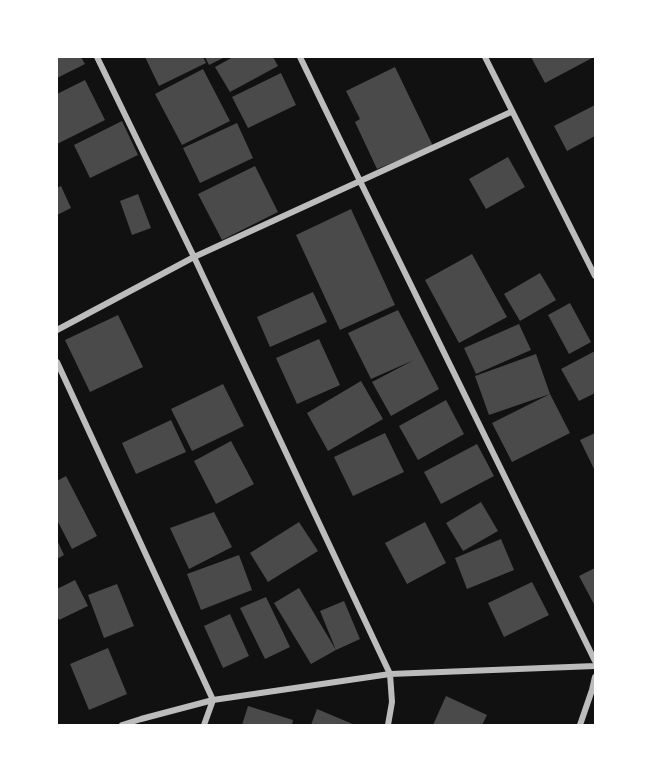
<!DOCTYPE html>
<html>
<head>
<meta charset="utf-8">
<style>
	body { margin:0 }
	#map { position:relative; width:652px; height:782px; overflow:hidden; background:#111; font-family:"Fira Sans Condensed",sans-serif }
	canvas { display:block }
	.frame { position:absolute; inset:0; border:58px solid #fff; pointer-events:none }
</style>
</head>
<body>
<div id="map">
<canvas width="652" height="782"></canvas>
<div class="frame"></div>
</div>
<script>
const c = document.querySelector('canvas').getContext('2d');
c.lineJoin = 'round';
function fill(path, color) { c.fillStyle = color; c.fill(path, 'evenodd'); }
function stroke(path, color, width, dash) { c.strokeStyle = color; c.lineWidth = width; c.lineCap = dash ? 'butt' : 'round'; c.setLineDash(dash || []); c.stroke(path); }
fill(new Path2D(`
	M57,57H81L85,64L57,78Z
	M145,57H203L206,63L159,86Z
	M205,57H225L209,65Z
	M233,57H273L278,66L230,92L215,67Z
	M531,57H594L545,83Z
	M395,67L433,146L377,169L355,122L360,119L346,91Z
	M203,69L230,121L182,145L155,94Z
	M281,73L296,105L248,128L232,97Z
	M85,80L105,120L57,144V94Z
	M595,105V136L567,151L554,126Z
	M122,121L138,155L90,178L74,145Z
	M237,123L253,158L200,183L183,148Z
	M508,157L525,187L486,209L469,179Z
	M255,166L278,212L222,240L198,194Z
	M61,186L71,208L57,215V188Z
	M138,194L151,228L132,235L120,201Z
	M351,209L395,305L340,330L296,235Z
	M472,254L507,317L459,343L425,280Z
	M540,273L556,300L520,321L504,294Z
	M313,292L327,322L270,347L257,317Z
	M570,303L591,342L569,354L548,315Z
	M398,310L439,389L391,416L372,382L414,360L371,379L348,333Z
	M118,315L143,367L90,392L65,340Z
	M519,324L531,350L476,374L464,348Z
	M319,339L340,385L297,404L276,358Z
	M595,351V393L579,401L561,369Z
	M536,354L550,394L489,415L475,376Z
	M361,381L383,419L328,451L307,413Z
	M223,384L244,426L192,451L171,409Z
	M550,394L570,433L512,462L492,423Z
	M446,400L464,434L418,460L399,426Z
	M171,420L186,452L136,474L122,443Z
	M385,433L404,472L353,496L334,457Z
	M595,433V471L580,440Z
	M231,441L254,484L216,504L194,461Z
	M477,444L494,476L441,504L424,472Z
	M66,476L97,536L72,549L57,520V481Z
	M481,502L498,531L463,551L446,523Z
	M214,512L232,547L189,569L170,528Z
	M299,522L318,551L268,582L250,553Z
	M425,522L446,563L407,584L385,543Z
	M501,539L514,570L467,589L455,558Z
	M57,540L64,555L57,559Z
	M239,555L252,590L201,610L187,574Z
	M595,568V606L579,576Z
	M75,580L88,606L59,620L57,615V589Z
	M532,582L549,615L504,637L488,603Z
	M117,584L134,626L104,638L88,595Z
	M299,588L336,650L320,611L344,601L360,639L336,650L311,664L274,603Z
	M266,597L290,647L265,659L240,608Z
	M230,614L249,656L223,668L204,626Z
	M108,648L127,694L89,710L70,664Z
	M446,696L487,715L482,725H433Z
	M248,706L293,720L292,725H242Z
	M317,709L355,725H311Z`), '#4a4a4a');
stroke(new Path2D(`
	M97,57L194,257L390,674L392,702L388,725
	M300,57L360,181L595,661
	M485,57L595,276
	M57,330L194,257L511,112
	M57,362L213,700L204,725
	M122,725L141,719L213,700L390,674L595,666
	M580,725L592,690L595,677`), '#bcbcbc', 6);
</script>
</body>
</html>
